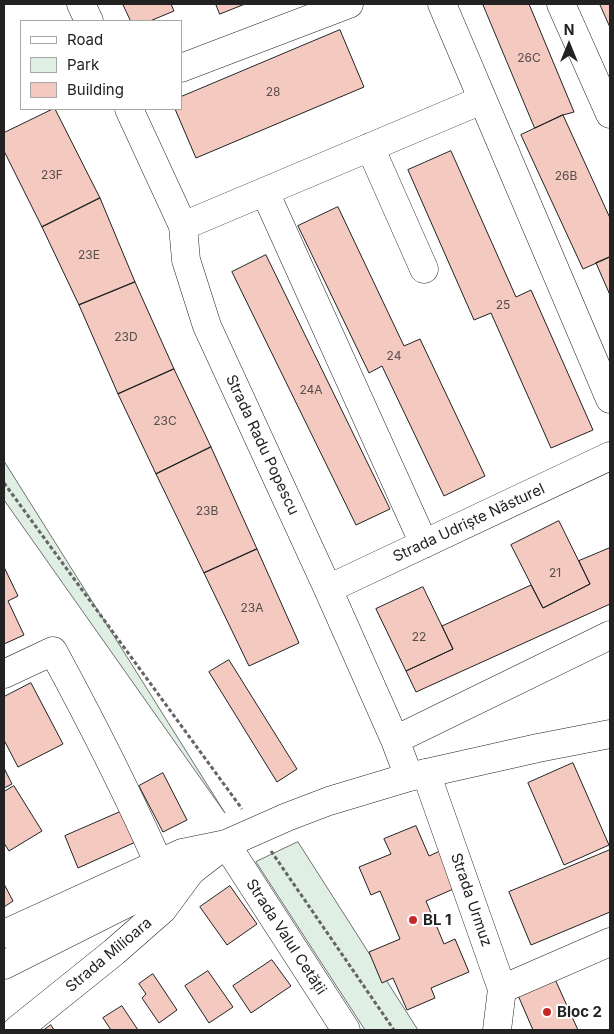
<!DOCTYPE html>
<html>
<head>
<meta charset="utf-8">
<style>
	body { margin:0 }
	#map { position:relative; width:614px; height:1034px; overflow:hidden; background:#fff; font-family:Inter,sans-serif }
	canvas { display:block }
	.frame { position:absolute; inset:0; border:5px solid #222; pointer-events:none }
	.legend { position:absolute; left:20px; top:20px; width:162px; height:90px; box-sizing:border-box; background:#fff; border:1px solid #a7a7a7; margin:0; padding:6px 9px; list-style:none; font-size:15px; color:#222 }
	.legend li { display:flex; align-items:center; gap:10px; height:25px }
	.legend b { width:25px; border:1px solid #a7a7a7 }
	.north { position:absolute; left:544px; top:20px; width:50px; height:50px; -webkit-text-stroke:4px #fff; paint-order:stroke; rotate:0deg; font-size:14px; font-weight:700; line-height:20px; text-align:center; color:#222 }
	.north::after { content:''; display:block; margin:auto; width:18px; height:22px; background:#222; clip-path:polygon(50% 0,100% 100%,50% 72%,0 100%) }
</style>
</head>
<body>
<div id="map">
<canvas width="614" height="1034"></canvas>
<div class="frame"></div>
<ul class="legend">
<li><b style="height:6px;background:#fff"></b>Road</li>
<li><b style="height:14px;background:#e0efe3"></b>Park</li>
<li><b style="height:14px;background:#f3c9c0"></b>Building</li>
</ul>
<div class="north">N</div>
</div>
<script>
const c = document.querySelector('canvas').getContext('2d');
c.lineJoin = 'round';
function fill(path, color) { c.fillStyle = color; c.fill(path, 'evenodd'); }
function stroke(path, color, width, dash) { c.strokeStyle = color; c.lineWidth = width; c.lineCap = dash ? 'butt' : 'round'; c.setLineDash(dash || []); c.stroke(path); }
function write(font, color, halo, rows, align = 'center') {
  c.font = font + ' Inter,sans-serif'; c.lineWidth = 4; c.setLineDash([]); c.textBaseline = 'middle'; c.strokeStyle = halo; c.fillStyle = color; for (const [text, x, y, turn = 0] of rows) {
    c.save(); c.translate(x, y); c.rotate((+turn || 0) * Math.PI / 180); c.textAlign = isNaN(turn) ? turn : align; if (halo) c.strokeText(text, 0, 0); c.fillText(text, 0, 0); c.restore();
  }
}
const green = new Path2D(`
	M4,461L225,813L4,500Z
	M298,842L418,1030H365L256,862Z`);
fill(green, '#e0efe3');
stroke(green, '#6f6f6f', 1);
const building = new Path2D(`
	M123,4H171L174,11L150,21H131Z
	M216,4H245L220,14Z
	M483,4H529L574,112L563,115L535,128Z
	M600,4H610V27Z
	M340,30L364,87L196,158L175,109H181V97Z
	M53,109H55L100,198L42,227L4,151V133Z
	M563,115L610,218V257L583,269L521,135Z
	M451,151L516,297L531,290L593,430L551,448L491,313L474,320L408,170Z
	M100,198L135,282L79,305L42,227Z
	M338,207L404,346L420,339L485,476L444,496L382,366L369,373L298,226Z
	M266,255L390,509L356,525L232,272Z
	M610,257V295L596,263Z
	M135,282L174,369L118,394L79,305Z
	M174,369L211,447L156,474L118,394Z
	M211,447L257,549L204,573L156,474Z
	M559,521L590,584L543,608L511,545Z
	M610,548V604L416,692L406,671L453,649L442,626L531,585L543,608L590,584L579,561Z
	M257,549L299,643L249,666L204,573Z
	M4,567L18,596L8,601L24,635L4,644Z
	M423,587L453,649L406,671L376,609Z
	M229,660L297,769L277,782L209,672Z
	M31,683L63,744L18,767L4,740V697Z
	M573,763L609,845L564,865L528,783Z
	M4,768L12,784L4,788Z
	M163,773L187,820L163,832L139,786Z
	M14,786L42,831L9,851L4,843V792Z
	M127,809L140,840L78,868L65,836Z
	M416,826L429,856L442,850L458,887L426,901L444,944L455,939L469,972L431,988L435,998L407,1010L393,978L382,983L369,952L400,939L380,891L371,895L359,867L391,854L384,839Z
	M610,850V912L531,945L509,892Z
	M4,884L13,901L4,907Z
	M230,886L257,924L227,945L200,907Z
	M272,960L291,986L251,1013L233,986Z
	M208,971L233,1007L209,1023L185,986Z
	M153,974L177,1010L159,1023L142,998L146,994L139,984Z
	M554,977L578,1030H533L517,993Z
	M122,1006L138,1030H111L103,1018Z
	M51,1025L54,1030H44Z`);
fill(building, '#f3c9c0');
stroke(building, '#222', 1);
const minor = new Path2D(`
	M81,4L89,21
	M442,4L610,399
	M561,4L610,114
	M181,68L349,4
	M129,109L183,226L186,260L207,326L328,589L395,740L409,777
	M370,147L424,269
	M265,192L424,544
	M183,226L482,100
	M328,589L610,456
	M4,674L53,651C91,721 127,792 159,864
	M395,740L610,635
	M426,773L502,989L497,1030
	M226,844L346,1030
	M502,989L610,942
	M17,1030L114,952L163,909L191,871`);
const major = new Path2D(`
	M4,934L182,853L226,844L287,817L329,801L409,777L538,748L610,734
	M4,965L191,871L221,848`);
stroke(minor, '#222', 29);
stroke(major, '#222', 29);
stroke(new Path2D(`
	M4,483L242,809
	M271,851L394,1030`), '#646464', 3, [4, 2.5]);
stroke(minor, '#fff', 28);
stroke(major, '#fff', 28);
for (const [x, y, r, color] of [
	[413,920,5,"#c62828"],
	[547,1012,5,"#c62828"]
]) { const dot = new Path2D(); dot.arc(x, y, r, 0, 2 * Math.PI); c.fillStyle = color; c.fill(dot); stroke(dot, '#fff', 2); }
write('12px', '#564c4a', null, [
	["26C",529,58],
	["28",273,92],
	["23F",52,175],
	["26B",566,176],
	["23E",89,255],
	["25",503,305],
	["23D",126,337],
	["24",394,356],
	["24A",311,390],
	["23C",165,421],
	["23B",207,511],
	["21",555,573],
	["23A",252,608],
	["22",419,637]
]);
write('15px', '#222', '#fff', [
	["Strada Radu Popescu",262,445,65],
	["Strada Udriște Năsturel",469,523,-25],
	["Strada Urmuz",471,900,71],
	["Strada Valul Cetății",286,937,57],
	["Strada Milioara",109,955,-40]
]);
write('bold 15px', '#222', '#fff', [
	["BL 1",423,920],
	["Bloc 2",557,1012]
], 'left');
</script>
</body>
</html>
